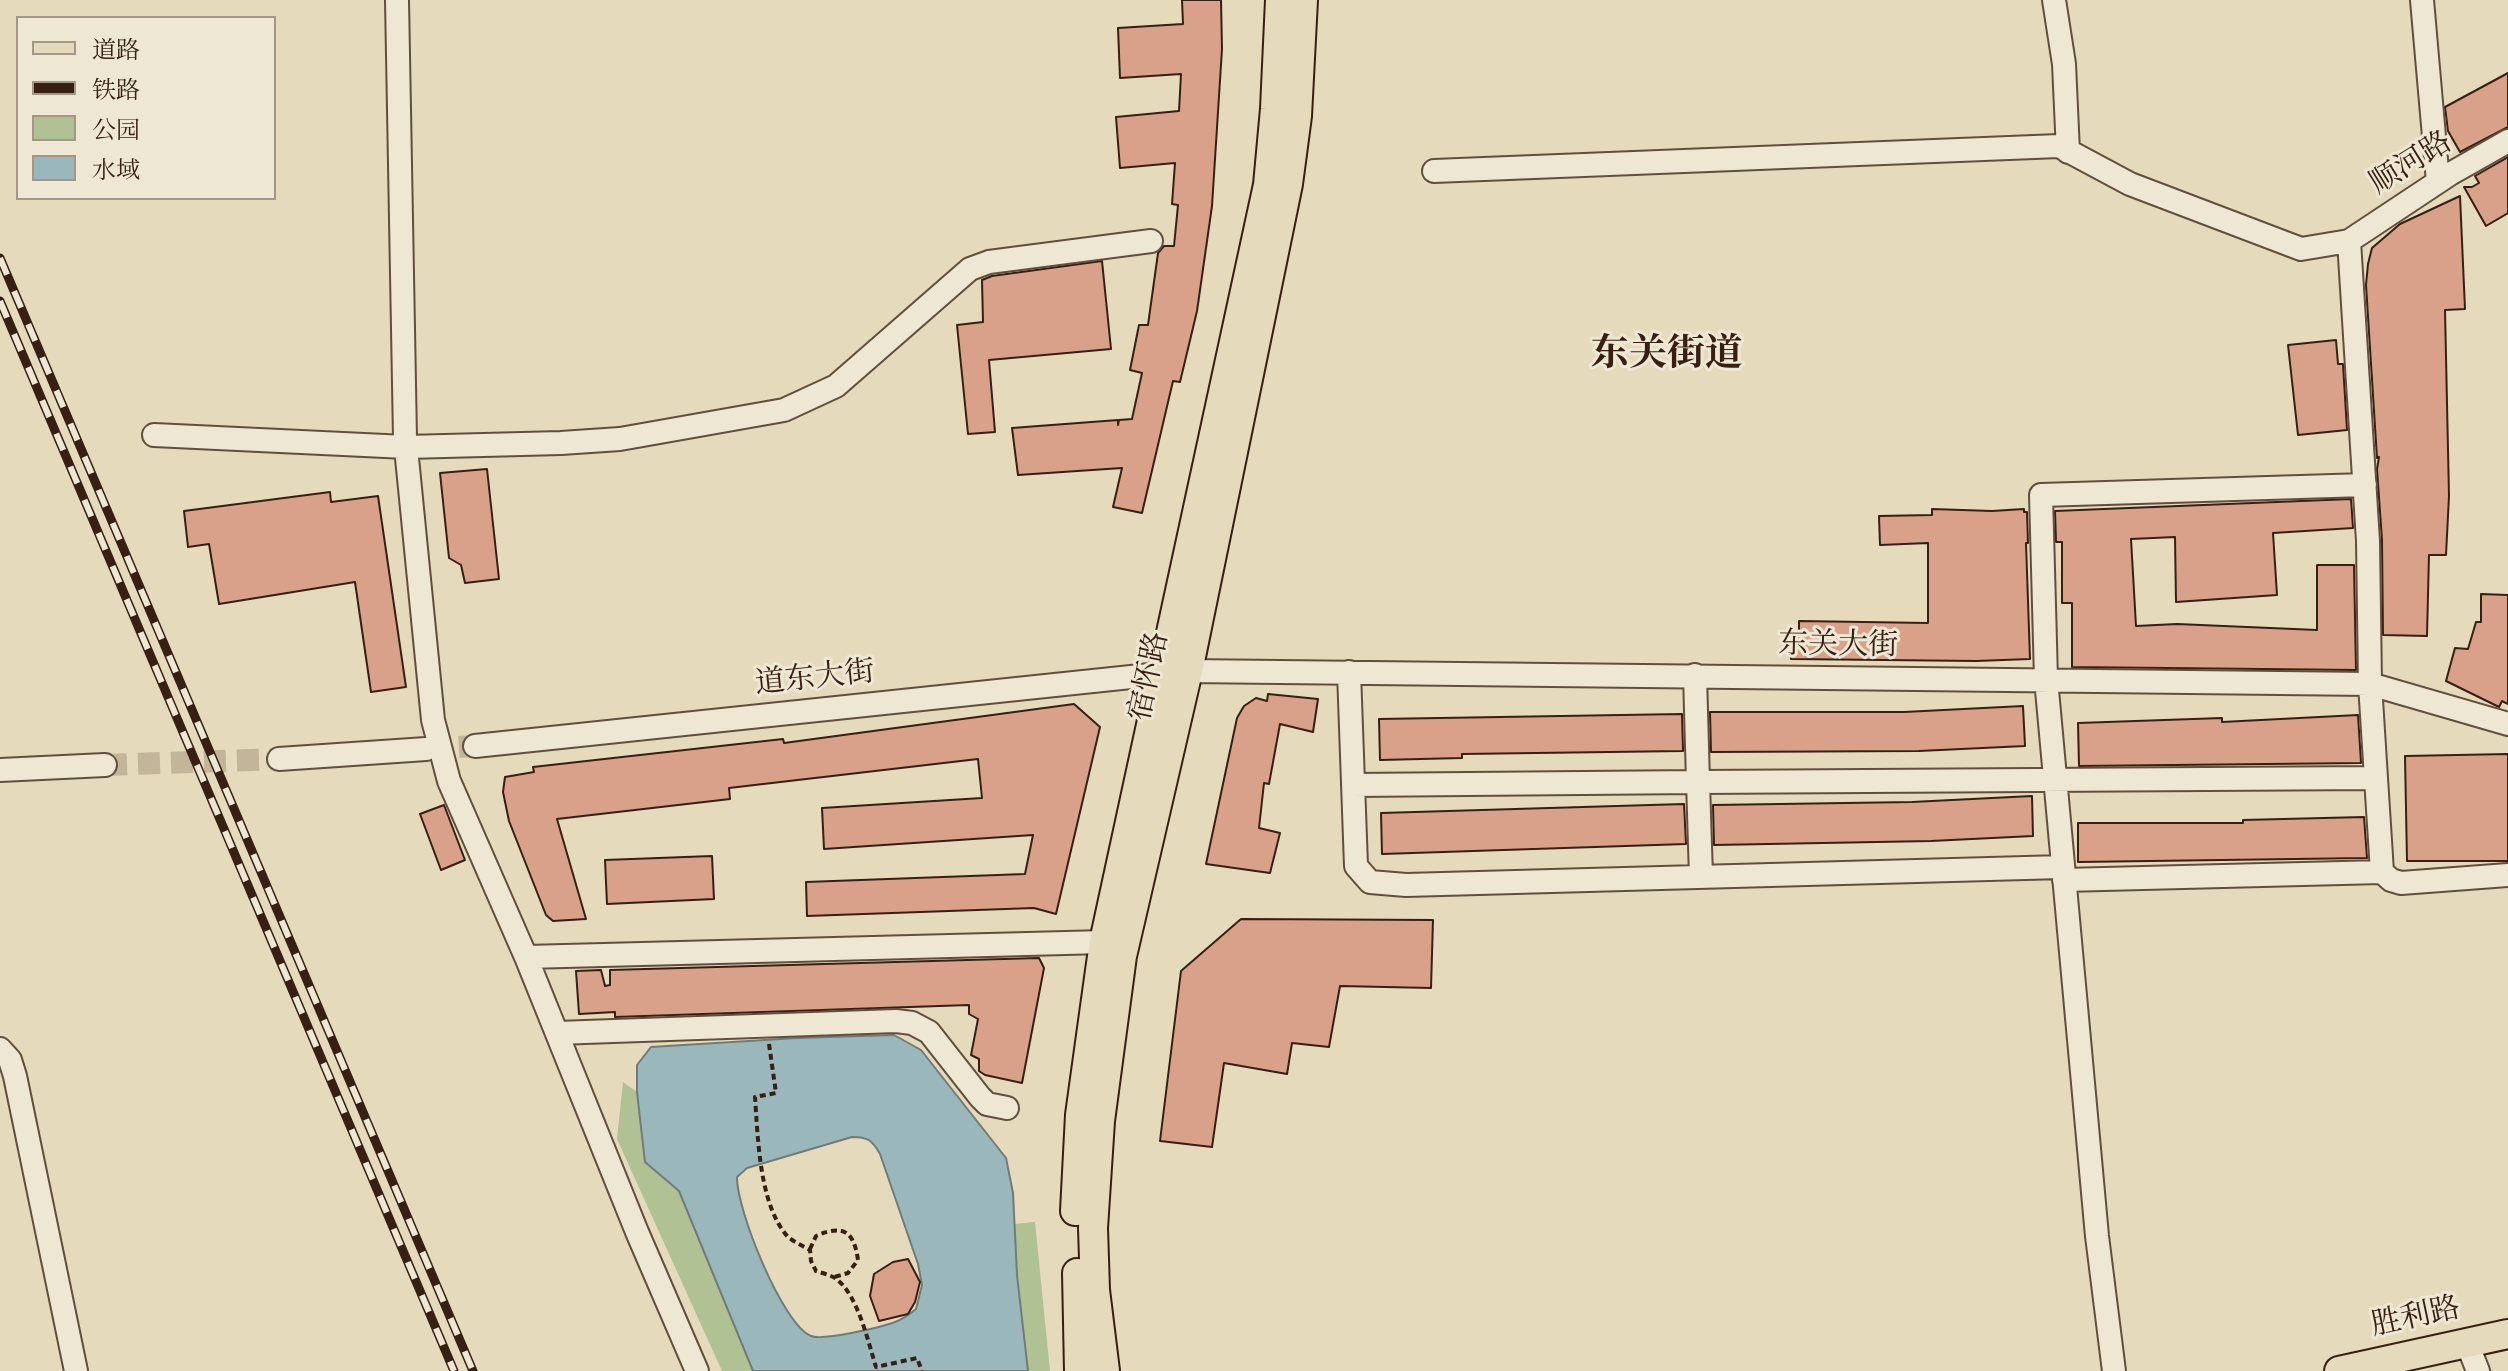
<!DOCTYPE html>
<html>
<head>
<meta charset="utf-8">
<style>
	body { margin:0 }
	#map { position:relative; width:2508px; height:1371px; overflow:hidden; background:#e5dabc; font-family:"IM FELL DW Pica","Noto Serif SC",serif }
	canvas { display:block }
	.legend { position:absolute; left:16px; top:16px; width:260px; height:184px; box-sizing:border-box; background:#eee7d3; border:2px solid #a59786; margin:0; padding:10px 14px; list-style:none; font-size:24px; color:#371f13 }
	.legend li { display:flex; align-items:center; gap:16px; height:40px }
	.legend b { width:40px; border:2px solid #a59786 }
</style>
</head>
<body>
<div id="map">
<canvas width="2508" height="1371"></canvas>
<ul class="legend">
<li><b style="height:10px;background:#e5dabc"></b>道路</li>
<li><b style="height:10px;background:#371f13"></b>铁路</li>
<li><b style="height:22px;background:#b0c194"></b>公园</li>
<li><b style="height:22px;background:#9ab8bb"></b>水域</li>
</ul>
</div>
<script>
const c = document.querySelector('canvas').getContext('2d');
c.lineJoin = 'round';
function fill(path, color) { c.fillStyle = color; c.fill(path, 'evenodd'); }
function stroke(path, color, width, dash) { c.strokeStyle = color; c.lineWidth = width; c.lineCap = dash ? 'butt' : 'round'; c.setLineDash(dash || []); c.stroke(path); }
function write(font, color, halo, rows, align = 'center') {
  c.font = font + ' "IM FELL DW Pica","Noto Serif SC",serif'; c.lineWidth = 6; c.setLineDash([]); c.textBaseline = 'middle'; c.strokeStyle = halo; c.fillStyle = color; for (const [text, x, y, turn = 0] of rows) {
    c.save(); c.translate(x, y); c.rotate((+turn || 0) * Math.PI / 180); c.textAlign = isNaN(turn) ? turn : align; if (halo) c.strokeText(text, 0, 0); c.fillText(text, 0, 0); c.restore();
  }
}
fill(new Path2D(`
	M623,1082L637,1092L645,1162L679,1191L753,1371H722L617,1139Z
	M1035,1222L1050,1371H1028L1017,1275L1014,1224Z`), '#b0c194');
const water = new Path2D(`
	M894,1035L921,1050L1006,1158L1013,1193L1017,1275L1028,1371H753L679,1191L645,1162L637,1092V1065L651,1047L797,1038ZM852,1137C868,1137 872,1140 880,1154L918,1264L922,1285L916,1309C910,1314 903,1319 895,1322C882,1327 823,1341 811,1336C782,1324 736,1208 737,1177L747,1168Z`);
fill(water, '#9ab8bb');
stroke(water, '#727b78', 2);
const building = new Path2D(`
	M1182,0H1221L1222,49L1212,206L1197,311L1180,382L1173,381L1142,513L1113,507L1122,468L1018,475L1012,428L1118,420V425L1119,420L1132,419L1142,373L1130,370L1139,325H1148L1158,253L1164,246H1174L1178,205L1172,204L1175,163L1120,168L1116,117L1179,111L1181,74L1120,78L1118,28L1183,24Z
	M2508,73V127L2460,152L2448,131L2445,107Z
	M2508,157V213L2486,226L2464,187H2472L2479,183L2475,176Z
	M2460,196L2465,309L2445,310L2449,496L2446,555H2429L2427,636L2383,635L2382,540L2377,469L2379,457L2377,458L2366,285L2368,264L2372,248L2400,224Z
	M1102,261L1111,349L989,360L995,432L968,434L957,325L983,322L982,280L992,276Z
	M2336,340L2338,364H2343L2347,430L2298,435L2288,345Z
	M487,469L499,579L465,583L461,565L449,558L440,473Z
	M330,492L331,502L378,496L406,687L371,692L355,582L219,604L209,544L188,547L184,511Z
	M2351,499L2353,528L2273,533L2277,595L2176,602L2175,537L2131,539L2136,626L2177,624L2317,630V565H2354L2356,670L2072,667V603H2062V542H2056L2055,511Z
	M1932,509L1992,511L2024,509V512H2027L2028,543H2026L2030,659L1976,661L1791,659V632H1799V621L1928,623V543L1880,545L1879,516L1932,515Z
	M2481,594L2508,595V704L2502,701L2499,707L2446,681L2455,648L2468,649L2476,622H2481Z
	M1268,694L1318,699L1313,732L1280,724L1269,784L1264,783L1259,828L1280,833L1270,873L1206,864L1237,718L1244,706L1256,698L1267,701Z
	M1074,704L1100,727L1056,914L1034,908L807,916L806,882L1025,874L1033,835L824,849L822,808L982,798L978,759L729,788L730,799L557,819L586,919L553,921L546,915L509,821L503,792L505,777L534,772L533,767L783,739L784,743Z
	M2023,706L2025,746L1919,751L1711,752L1710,712H1904Z
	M1682,714L1683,751L1462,754V758L1380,760L1379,719Z
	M2358,715L2361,763L2079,766L2078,723L2222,718V722Z
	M2508,754V861H2407L2405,756Z
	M2032,796L2033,836L1931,841L1714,845L1713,805L1912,802Z
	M1684,804L1686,844L1382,854L1381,813Z
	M444,805L465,860L441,870L420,814Z
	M2364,817L2367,858L2078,862V823H2243V820Z
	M712,856L714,899L607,904L605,860Z
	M1241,919L1433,920L1431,988L1340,986L1329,1047L1292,1043L1287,1074L1224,1063L1212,1147L1160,1141L1181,971Z
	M1039,958L1044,968L1022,1083L985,1075L979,1071V1059L971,1055L978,1019L969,1014V1005L615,1017V1012L579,1014L576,971L601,970L605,986L610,985V970Z
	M908,1259L920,1282L915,1302L908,1314L879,1321L870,1296L874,1274L893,1262Z`);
fill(building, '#d9a18a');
stroke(building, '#371f13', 2);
stroke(new Path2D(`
	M426,749L475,746
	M105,765L279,759`), '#c2b59a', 22, [22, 11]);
const minor = new Path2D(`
	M397,0L405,438L433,720L449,781L526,957L637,1232L697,1371
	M2054,0L2064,64L2068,152
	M2422,0L2438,182
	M1434,171L2059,146L2130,184L2301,249L2349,241L2450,174L2508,141
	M154,435L406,447L561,443L620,439L784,410L836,386L970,269L989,262L1151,241
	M1349,672L1356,866L1370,882L1406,885L2062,867
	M1695,675L1698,782L2376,778
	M475,746L1188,671L2370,684L2508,724
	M279,759L426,749
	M0,770L105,765
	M1353,785L1698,782L1701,877
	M2382,872L2391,880L2401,883L2508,875
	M2064,880L2382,872L2370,684L2368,541L2349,241
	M526,957L1104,942
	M557,1033L896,1021L912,1023L929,1032L980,1097L987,1104L1007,1108
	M0,1049L10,1060L15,1076L76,1371
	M2467,1343L2478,1371
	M2114,1371L2097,1236L2046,679L2041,495L2365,485`);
const major = new Path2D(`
	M1075,1211L1080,1115L1104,942L1268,185L1275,109L1280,0
	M1077,1273L1079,1371
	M1105,1371L1095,1290L1093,1228L1100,1121L1122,956L1188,671L1288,184L1297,116L1303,0
	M2339,1371L2508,1334`);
stroke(minor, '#624e3d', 26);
stroke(major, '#371f13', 32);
stroke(new Path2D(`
	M769,1044L776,1093L755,1097C758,1138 759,1205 788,1237C794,1242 803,1246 810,1250L811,1261L816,1271C822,1273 830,1275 835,1278C858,1294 868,1342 876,1367L917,1358L922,1371
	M810,1249L816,1236C843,1224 854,1231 858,1260L848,1273L834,1277`), '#371f13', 4, [6, 4]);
stroke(minor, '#eee7d3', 22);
stroke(major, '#e5dabc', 28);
const rail = new Path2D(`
	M0,258L473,1371
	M0,301L454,1371`);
stroke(rail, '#371f13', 9);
stroke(rail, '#eee7d3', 6, [18]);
write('30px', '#371f13', '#eee7d3', [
	["顺河路",2412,165,-32],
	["东关大街",1838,647,1],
	["宿怀路",1151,677,-78],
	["道东大街",815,680,-6],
	["胜利路",2416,1319,-12]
]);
write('bold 38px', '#371f13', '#eee7d3', [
	["东关街道",1667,357]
]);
</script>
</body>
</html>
